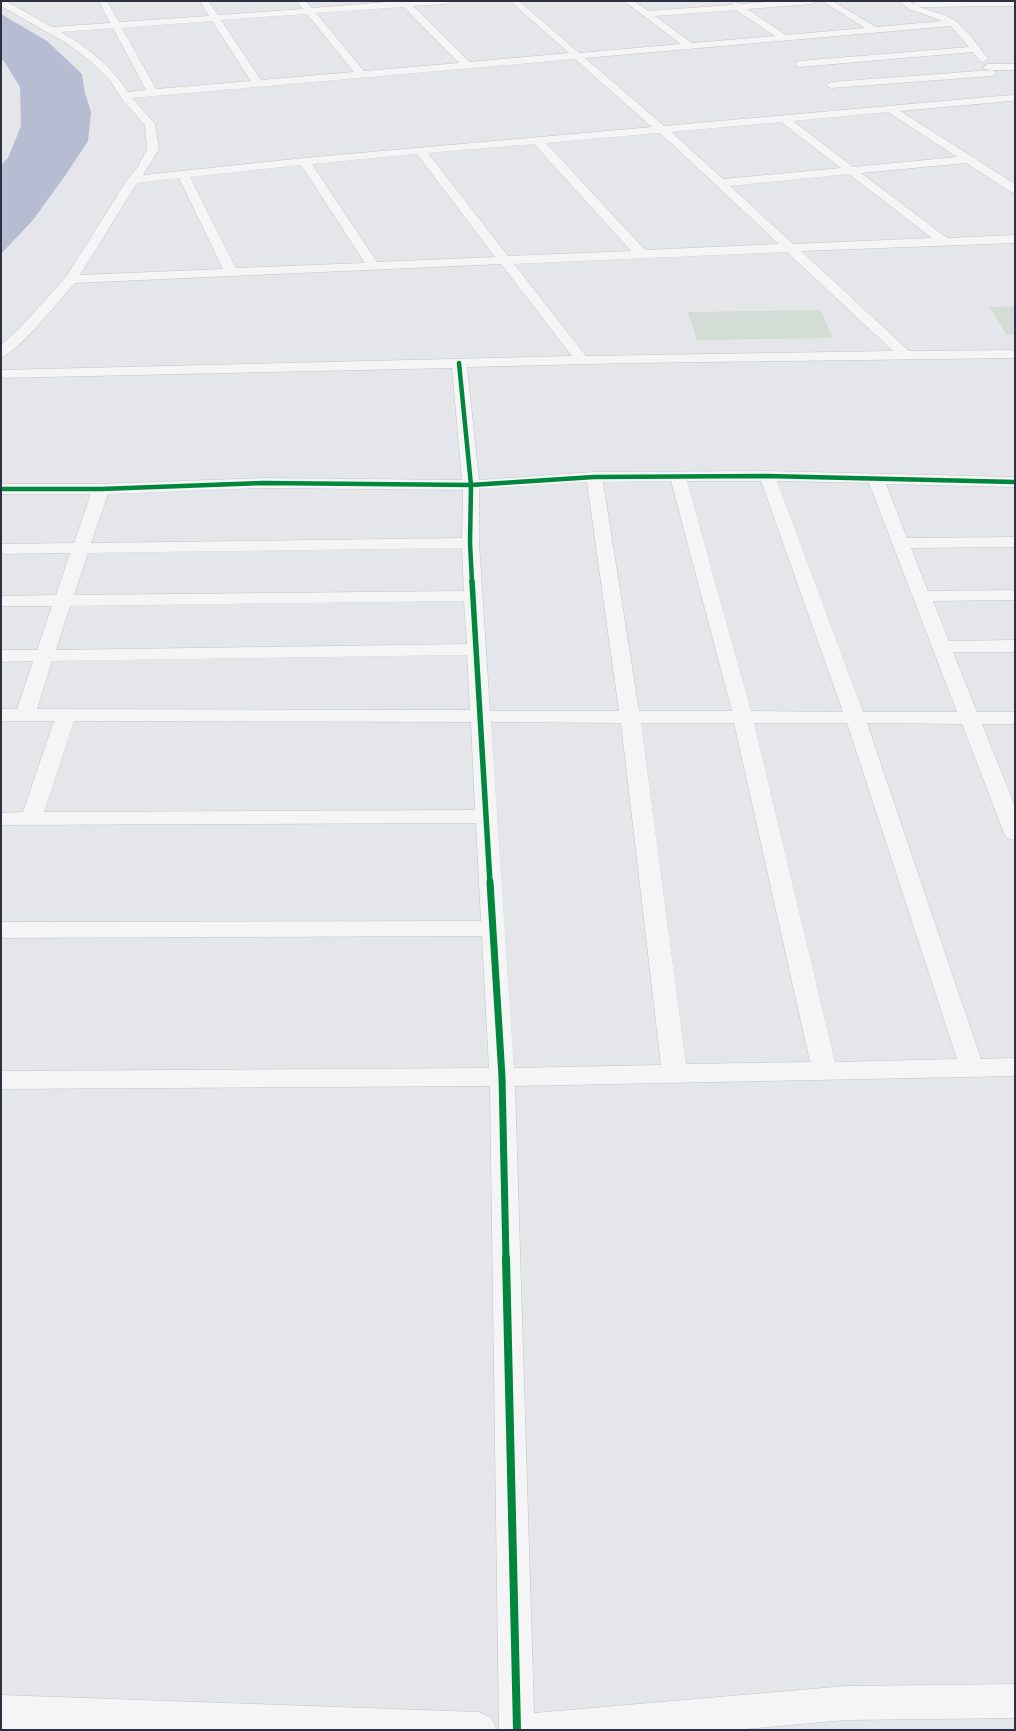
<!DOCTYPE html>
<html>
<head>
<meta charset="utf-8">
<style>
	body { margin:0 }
	#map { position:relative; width:1016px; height:1731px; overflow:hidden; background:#e5e6ea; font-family:"DejaVu Sans",sans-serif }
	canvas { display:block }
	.frame { position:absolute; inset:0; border:2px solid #2d3042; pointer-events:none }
</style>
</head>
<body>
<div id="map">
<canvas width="1016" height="1731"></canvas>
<div class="frame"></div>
</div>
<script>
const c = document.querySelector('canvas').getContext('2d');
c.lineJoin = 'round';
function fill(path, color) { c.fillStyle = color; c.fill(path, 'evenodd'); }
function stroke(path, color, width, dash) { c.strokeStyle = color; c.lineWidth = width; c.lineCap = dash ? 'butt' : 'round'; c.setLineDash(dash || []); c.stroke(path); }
fill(new Path2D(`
	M1015,306V334L1007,335L989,307Z
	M820,310L833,338L697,340L688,312Z`), '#d4dcd6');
fill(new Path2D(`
	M1,14L47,41L82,74L85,93L91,112L88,141L67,173L33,220L1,254V165L8,158L21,126L20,87L4,61L1,59Z`), '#b6bdd2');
const minor = new Path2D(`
	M1,1H6L52,27L110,23L99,1H107L119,22L209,16L200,1H208L218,15L303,9L298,3L300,1H306L312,8L399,1H450L446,4L413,6L470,62L569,53L510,1H519L579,53L681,44L624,1H634L648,11L731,5L735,2L740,4L777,1H816L812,4L747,9L786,35L865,28L822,1H832L876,27L943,21L909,9L899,1H909L914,4L915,2L918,1H1015V6L919,7L944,15L956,21L970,35L988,59L983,62L980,61L973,52L799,67L794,64L799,61L969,47L951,26L585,58L664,126L1011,95L1015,96V100L1011,101L900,111L1015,184V193L1011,192L966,163L861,173L947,238L1015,235V243L801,251L909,351L1015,350V358L633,363L467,367L479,480L594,472L767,471L1015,477V487L886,484L907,538L1015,537V547L911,548L928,591L1015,590V600L933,601L949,641L1015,640V652H953L977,712H1015V724H982L1015,806V840L1007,838L1004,833L962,724L867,723L981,1059L1015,1058V1076L515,1086L534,1713L846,1686L1015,1684V1718L846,1720L734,1730H499L490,1086L1,1089V1071L489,1068L482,936L1,938V922L481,921L476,823L1,825V813L23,812L54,721H1V709H17L33,661L1,662V650H37L52,606H1V596L56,595L70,553L1,554V544L74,543L91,494H1V484H101L263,478L462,480L452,368L1,378V370L572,356L501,264L75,283C61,298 18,353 1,357V345L19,329L66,277L127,180L138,167L147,149L145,125L124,102L109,79L89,60L68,44L1,6ZM404,7L459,63L364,71L316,13ZM736,10L775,36L692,43L655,16ZM307,14L354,72L261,80L221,20ZM212,21L251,81L156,89L122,28ZM113,28L146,90L128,92C111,66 87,47 61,32ZM575,59L652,127L304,158L143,175L159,149L155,124L132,98ZM888,112L957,157L853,167L793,121ZM781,122L841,168L723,179L671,132ZM659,133L671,143L779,244L645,250L546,143ZM534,144L631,251L508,256L428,153ZM417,154L495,257L377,262L312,164ZM301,165L365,263L236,268L190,177ZM849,174L932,238L793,244L730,186ZM179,178L223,269L80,275L137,183ZM787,252L893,351L586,356L514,264ZM671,481L732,711H639L603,482ZM687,481H761L843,712L751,711ZM777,481L869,483L957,712H863ZM587,482L619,711H490L479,543V489ZM263,488L463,490L462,538L91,543L108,494ZM462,548L464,591L74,595L88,553ZM464,601L467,644L56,650L70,606ZM467,655L470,710L37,709L52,661ZM74,721L471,722L475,810L44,812ZM491,722L621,723L661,1065L514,1068ZM641,723H734L810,1062L686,1064ZM754,723H847L957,1059L835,1062Z
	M988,64H1015V70H992L997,73L992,76L831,88L826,85L831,82L992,70L984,69L983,67Z
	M1,1695L479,1712L491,1718L497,1730L1,1729Z`);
stroke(minor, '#c3c4c8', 1);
fill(minor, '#f5f5f6');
stroke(new Path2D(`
	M459,363L471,485L470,543L472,582
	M1,489H101L263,483L471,485L594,477L767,476L1015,482`), '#00873e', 4.5);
stroke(new Path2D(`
	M472,581L490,883`), '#00873e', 5.5);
stroke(new Path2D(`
	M490,882L502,1077L506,1259`), '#00873e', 7);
stroke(new Path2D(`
	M506,1258L517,1730`), '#00873e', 8);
</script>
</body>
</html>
